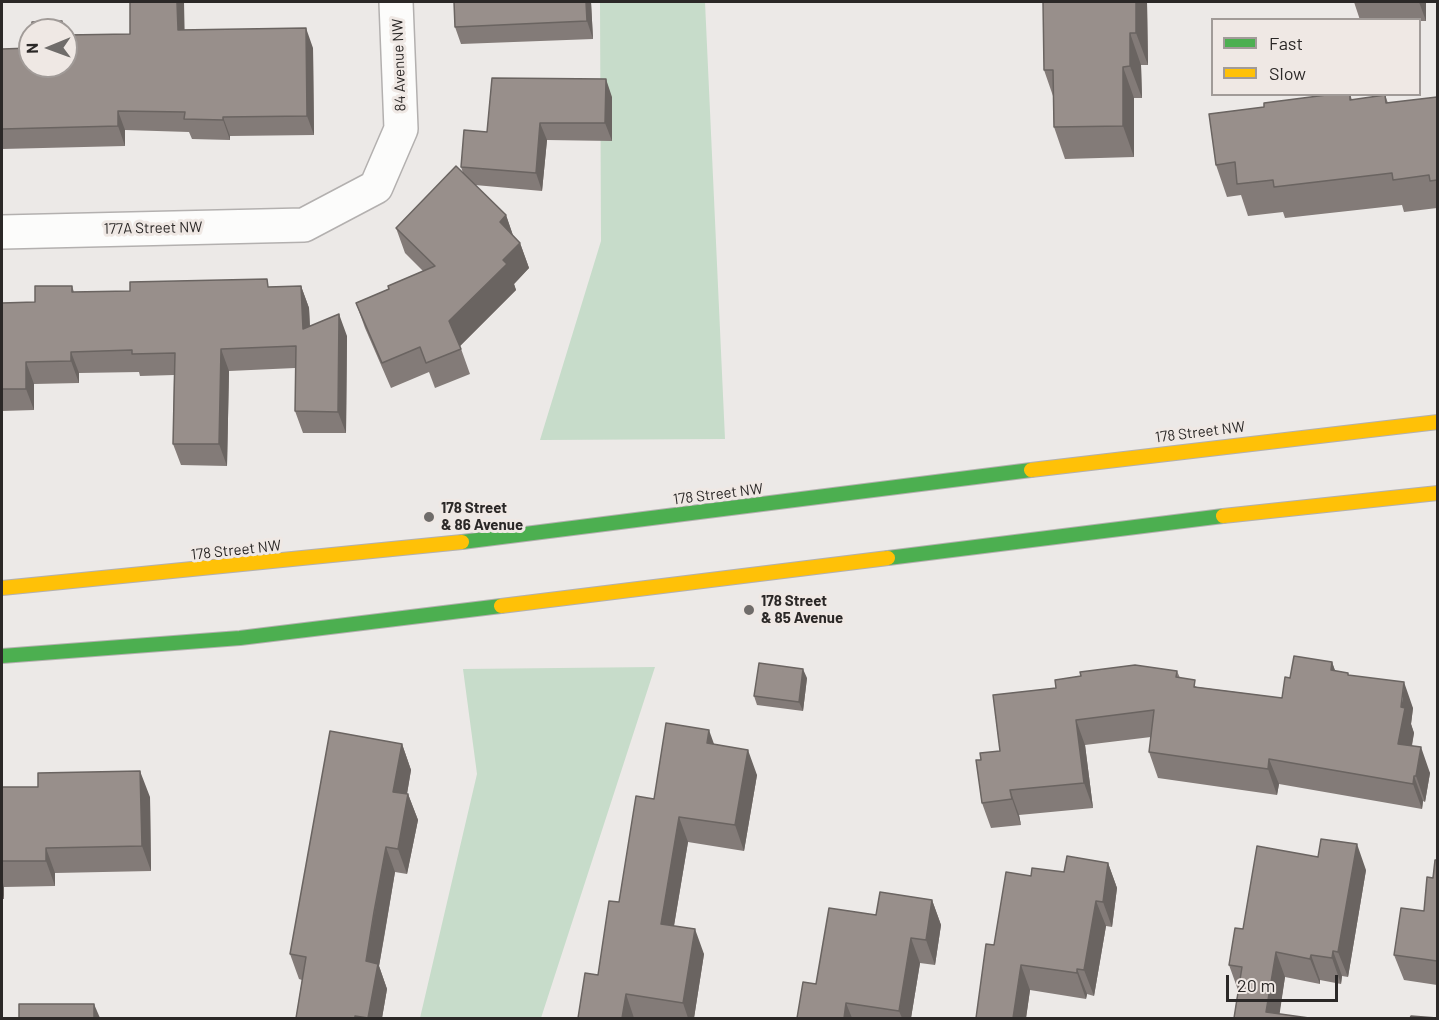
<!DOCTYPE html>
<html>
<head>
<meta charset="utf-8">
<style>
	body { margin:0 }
	#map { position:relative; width:1439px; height:1020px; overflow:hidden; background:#ece9e7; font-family:Barlow,sans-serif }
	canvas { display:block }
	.frame { position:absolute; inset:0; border:3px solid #2b2827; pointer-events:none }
	.legend { position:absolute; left:1211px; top:18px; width:210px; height:78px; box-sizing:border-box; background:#efe8e4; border:2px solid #a19b98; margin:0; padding:8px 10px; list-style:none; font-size:18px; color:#2b2827 }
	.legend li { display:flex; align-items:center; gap:12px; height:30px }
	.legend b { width:30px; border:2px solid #a19b98 }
	.north { position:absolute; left:18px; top:18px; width:60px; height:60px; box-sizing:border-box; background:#efe8e4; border:2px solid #a19b98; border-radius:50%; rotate:269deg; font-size:16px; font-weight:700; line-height:24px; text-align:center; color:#2b2827 }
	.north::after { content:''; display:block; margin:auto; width:21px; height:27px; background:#6f6c6a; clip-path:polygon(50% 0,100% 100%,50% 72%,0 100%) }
	.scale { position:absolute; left:1226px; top:975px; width:112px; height:27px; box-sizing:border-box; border:3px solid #2b2827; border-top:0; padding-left:8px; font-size:18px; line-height:21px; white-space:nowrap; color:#2b2827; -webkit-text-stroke:4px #efe8e4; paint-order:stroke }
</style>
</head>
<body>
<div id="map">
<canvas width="1439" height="1020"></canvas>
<div class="frame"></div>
<ul class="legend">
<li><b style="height:8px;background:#4caf50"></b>Fast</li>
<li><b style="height:8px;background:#ffc107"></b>Slow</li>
</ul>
<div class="north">N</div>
<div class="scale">20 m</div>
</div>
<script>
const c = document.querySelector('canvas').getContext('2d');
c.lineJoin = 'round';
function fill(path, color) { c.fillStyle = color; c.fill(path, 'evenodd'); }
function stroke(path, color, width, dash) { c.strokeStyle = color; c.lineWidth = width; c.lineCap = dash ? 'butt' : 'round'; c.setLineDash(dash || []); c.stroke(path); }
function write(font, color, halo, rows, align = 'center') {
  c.font = font + ' Barlow,sans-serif'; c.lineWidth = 6; c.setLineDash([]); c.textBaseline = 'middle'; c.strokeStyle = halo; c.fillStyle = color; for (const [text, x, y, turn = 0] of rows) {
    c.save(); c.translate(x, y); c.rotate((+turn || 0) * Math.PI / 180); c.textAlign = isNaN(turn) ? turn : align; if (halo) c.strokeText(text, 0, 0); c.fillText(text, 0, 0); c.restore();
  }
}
fill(new Path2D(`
	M600,2H705L725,439L540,440L601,241Z
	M655,667L541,1018H420L477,774L463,669Z`), '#c7dcca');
const street = new Path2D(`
	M2,232L304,225L376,187L401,129L396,2`);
const fast = new Path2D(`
	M462,542L1031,470
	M888,558L1223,516
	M2,656L240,638L501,606`);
const slow = new Path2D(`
	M1031,470L1438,422
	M1223,516L1438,493
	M2,588L462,542
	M501,606L888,558`);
stroke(street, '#b3b0af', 36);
stroke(fast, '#b3b0af', 16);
stroke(slow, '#b3b0af', 16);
stroke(street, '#fcfcfb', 33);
stroke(fast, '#4caf50', 14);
stroke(slow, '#ffc107', 14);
fill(new Path2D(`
	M454,2H591L593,39L461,44L455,27Z
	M1147,2L1148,65H1141L1142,98H1134V157L1065,159L1054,127L1053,96L1044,70Z
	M1354,2H1426V21H1419V20H1360Z
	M185,30L313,48L314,135L230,136V140L192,139L189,132L125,130V146L2,149V49L66,66V32L67,35L130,34Z
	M1334,94H1350L1352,100L1385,95L1388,103L1437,97V208L1404,212L1402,205L1285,218L1283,212L1248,216L1241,195L1227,197L1216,165L1264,107Z
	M612,97V141L547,140L542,191L475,185L506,215L513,236L520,243L529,268L514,284L516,290L460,346L470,374L435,388L429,372L391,388L365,328L356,303L389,289L423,271L405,253L396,228L463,173L461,167L487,132Z
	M72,286L74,292L130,291L301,286L309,308L310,327L347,336L346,433H303L295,411V368L229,371L227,466L181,465L173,444L174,375L140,376L139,372L79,373V383L34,384V410L2,411V303L35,302Z
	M1332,662L1335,671L1349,675L1413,708L1411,724L1414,733L1412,746L1430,773L1425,802L1423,801L1422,809L1279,784L1277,795L1158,778L1149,752L1151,737L1085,745L1093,808L1019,815L1021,825L991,828L982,803L981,760L1000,751L1056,688L1177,671L1180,678L1197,687L1282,698L1290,678Z
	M807,678L803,711L757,705L754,696Z
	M402,744L411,770L407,794H408L418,820L407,874L395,872L384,938L379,966L387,989L382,1018H296L302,980L299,979L290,954Z
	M714,745L757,775L744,851L688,842L674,926L704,954L694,1018H578L598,975L654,799Z
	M2,787L150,797L151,871L55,873V886L4,887V899H2Z
	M1437,860V985L1404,980L1394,955L1424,911Z
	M1108,863L1117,888L1112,927L1106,926L1094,996L1087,994L1086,999L1030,990L1026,1018H976L994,945L1031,876L1064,872Z
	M1366,870L1348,977L1342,976L1341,984L1320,980V984L1285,977L1279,1014L1234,1018L1238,990L1229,965L1243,929Z
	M932,900L941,925L935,965L920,963L911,1018H797L816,984L876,915Z`), '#837b78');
fill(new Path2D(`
	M177,2H184L185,49L178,30Z
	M586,2H591L593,39L587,21Z
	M1136,2H1147L1148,65L1136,33Z
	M1419,2H1426V21Z
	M306,28L313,48L314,135L307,116Z
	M1130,33L1141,65L1142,98L1130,66Z
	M1123,67L1134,98V157L1123,126Z
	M606,79L612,97V141L605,123Z
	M118,111L125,130V146L118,126Z
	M223,117L230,136V140L223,120Z
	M540,123L547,140L542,191L536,173Z
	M506,215L515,241L500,222Z
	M520,243L529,268L514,284L516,290L459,347L449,321L503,260Z
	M301,286L309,308L311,351L303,329Z
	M339,314L347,336L346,433L338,412Z
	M221,349L229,371L227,466L219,444Z
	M71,352L79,373V383L71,361Z
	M26,362L34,384V410L26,389Z
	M1332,662L1341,687L1331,670Z
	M803,669L807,678L803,711L799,702Z
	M1404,682L1413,708L1411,724L1414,733L1407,769L1398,744Z
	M1076,720L1085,745L1093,808L1084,783Z
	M709,730L718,755L707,743Z
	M402,744L411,770L403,817L393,792Z
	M1421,747L1430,773L1425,802L1416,776Z
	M748,750L757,775L744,851L735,825Z
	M1269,759L1279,784L1277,795L1268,769Z
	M140,771L150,797L151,871L142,846Z
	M1414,776L1423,801L1422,809L1413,784Z
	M1010,790L1019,815L1021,825L1012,799Z
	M408,794L418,820L407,874L398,849Z
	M679,817L688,842L670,949L661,924Z
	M1357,844L1366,870L1348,977L1338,952Z
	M386,847L395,872L379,966L387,989L382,1018H368L366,961Z
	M46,848L55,873V886L46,861Z
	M1108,863L1117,888L1112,927L1103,902Z
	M2,879L4,887V899L2,891Z
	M932,900L941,925L935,965L926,940Z
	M1096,901L1106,926L1094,996L1084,970Z
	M695,929L704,954L694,1018H688L683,1003Z
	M911,938L920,963L911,1018H902L899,1011Z
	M1333,951L1342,976L1341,984L1332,958Z
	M1276,952L1285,977L1279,1018L1266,1012Z
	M1311,955L1320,980V984L1310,959Z
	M1021,965L1030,990L1026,1018H1013Z
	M1077,969L1087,994L1086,999L1077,973Z
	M626,994L634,1018H622Z
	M846,1003L852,1018H844Z
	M94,1004L100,1018H94Z`), '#6a6461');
const building = new Path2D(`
	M130,2H177L178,30L306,28L307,116L223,117V120L184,119L185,112L118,111V126L2,129V49L30,48V66H66V35L130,34Z
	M454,2H586L587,21L455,27Z
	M1043,2H1136V33H1130V66L1123,67V126L1054,127L1053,70H1044Z
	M62,21V30H32V22Z
	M492,78L606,79L605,123H540L536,173L461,167L464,130L487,132Z
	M1334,94H1350V100L1385,95L1386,103L1437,97V180L1430,181L1429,175L1393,180L1392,173L1274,187L1273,180L1237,184L1235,162L1216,165L1209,114L1264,107V103Z
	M456,166L506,215L500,222L520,243L503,260L507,264L449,321L461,349L426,363L420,347L382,363L356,303L389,289L388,286L435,266L396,228Z
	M267,279L268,287L301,286L303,329L339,314L338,412L295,411L296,346L221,349L219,444H173L175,353L132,354V350L71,352V361L26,362V389H2V303L35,302V286H72V292L130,291V282Z
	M1294,656L1332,662L1331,670L1348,673V675L1404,682L1401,707L1405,708L1398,744L1421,747L1416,776H1414L1413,784L1269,759L1268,769L1149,752L1154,710L1076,720L1084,783L1010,790L1012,799L982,803L976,760H981L980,753L1000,751L993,695L1056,688L1055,680L1081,676L1080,672L1135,665L1177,671L1176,677L1195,680L1194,687L1282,698L1285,677L1290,678Z
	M759,663L803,669L799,702L754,696Z
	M666,723L709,730L707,743L748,750L735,825L679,817L661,924L695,929L683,1003L626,994L622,1018H578L585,973L598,975L609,901L619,902L636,796L654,799Z
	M330,731L402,744L393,792L408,794L398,849L386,847L374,912L366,961L378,964L368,1018L355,1016V1018H296L306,957L290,954Z
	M140,771L142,846L46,848V861H2V787H38V773Z
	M1321,839L1357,844L1338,952L1333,951L1332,958L1311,955L1310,959L1276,952L1266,1012L1309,1018H1234L1242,967L1229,965L1235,928L1243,929L1257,846L1318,857Z
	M1067,856L1108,863L1103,902L1096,901L1084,970L1077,969V973L1021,965L1013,1018H976L986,944L994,945L1006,872L1031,876L1032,868L1064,872Z
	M1435,860H1437V961L1394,955L1401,908L1424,911L1427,877L1433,878Z
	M880,892L932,900L926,940L911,938L899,1011L846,1003L844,1018H797L803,982L816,984L829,908L876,915Z
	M19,1004H94V1018H19Z
	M1411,1016L1437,1018H1410Z`);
fill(building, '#988f8b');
stroke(building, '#6a6461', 1.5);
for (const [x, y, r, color] of [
	[429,517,6,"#6f6c6a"],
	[749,610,6,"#6f6c6a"]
]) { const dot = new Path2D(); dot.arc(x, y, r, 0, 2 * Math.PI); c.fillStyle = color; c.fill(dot); stroke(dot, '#efe8e4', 2); }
write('15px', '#2b2827', '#efe8e4', [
	["84 Avenue NW",399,65,-92],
	["177A Street NW",153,228,-1],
	["178 Street NW",1200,432,-7],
	["178 Street NW",718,494,-7],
	["178 Street NW",236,550,-6]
]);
write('bold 15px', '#2b2827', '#efe8e4', [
	["178 Street",441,508],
	["& 86 Avenue",441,525],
	["178 Street",761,601],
	["& 85 Avenue",761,618]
], 'left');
</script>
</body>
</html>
